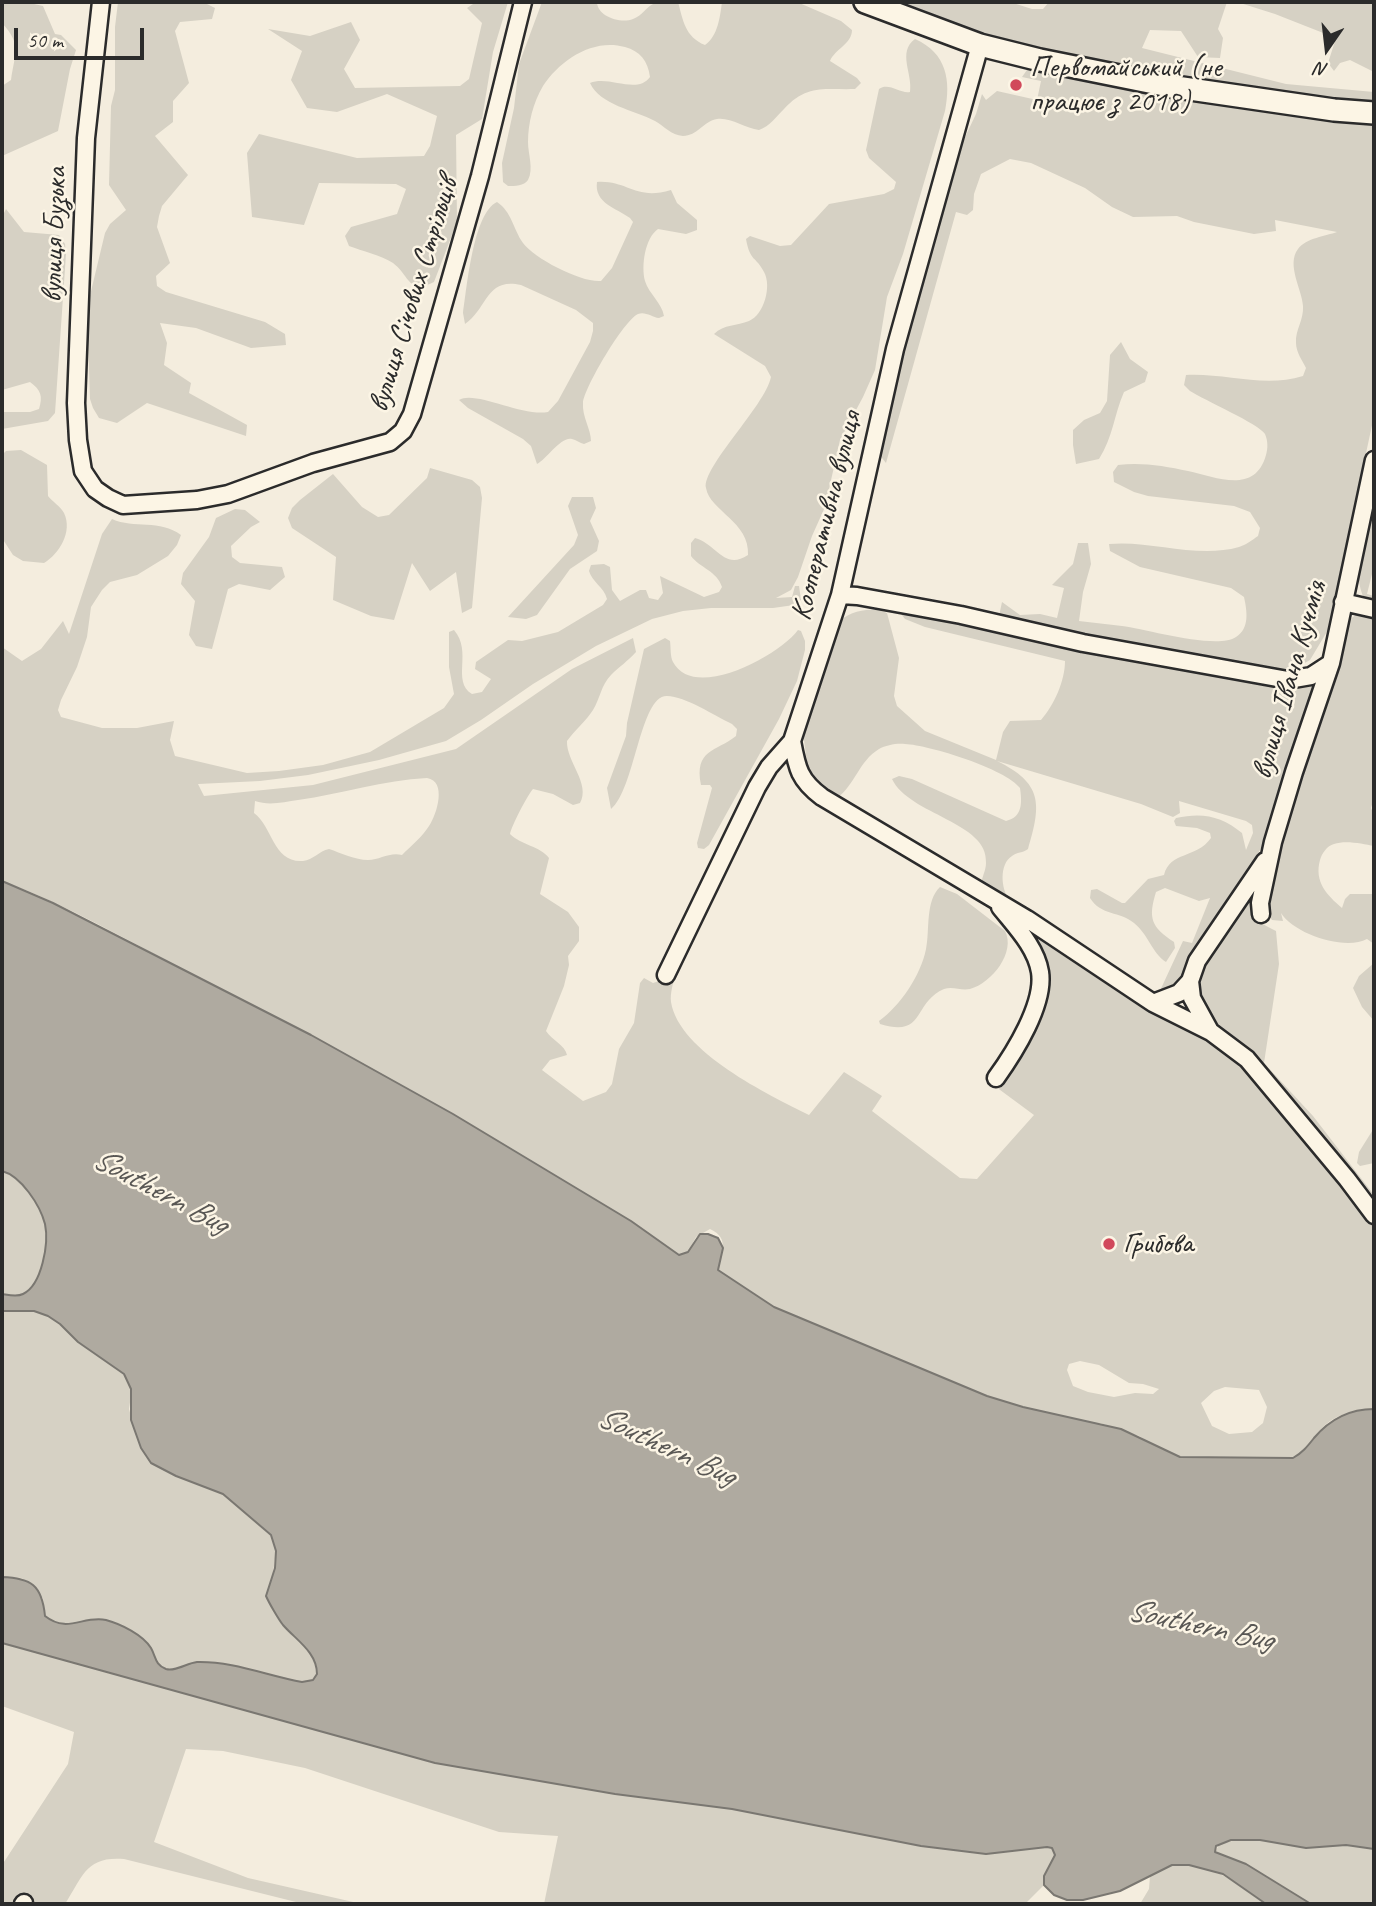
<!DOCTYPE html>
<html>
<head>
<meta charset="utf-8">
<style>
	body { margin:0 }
	#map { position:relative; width:1376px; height:1906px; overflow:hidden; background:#f4edde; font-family:Caveat,sans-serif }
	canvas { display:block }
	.frame { position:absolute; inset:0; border:4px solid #2b2b2b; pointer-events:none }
	.north { position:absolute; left:1292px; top:14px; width:70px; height:70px; -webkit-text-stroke:5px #fcf5e5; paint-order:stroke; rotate:194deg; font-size:19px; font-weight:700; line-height:28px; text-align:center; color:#2b2b2b }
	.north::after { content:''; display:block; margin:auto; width:24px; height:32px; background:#2b2b2b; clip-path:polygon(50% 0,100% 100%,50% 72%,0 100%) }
	.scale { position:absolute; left:14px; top:28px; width:130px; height:32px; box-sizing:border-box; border:4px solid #2b2b2b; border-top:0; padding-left:9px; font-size:21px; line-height:24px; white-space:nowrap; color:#2b2b2b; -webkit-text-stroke:5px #fcf5e5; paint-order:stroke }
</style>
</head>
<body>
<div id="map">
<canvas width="1376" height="1906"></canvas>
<div class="frame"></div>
<div class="north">N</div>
<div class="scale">50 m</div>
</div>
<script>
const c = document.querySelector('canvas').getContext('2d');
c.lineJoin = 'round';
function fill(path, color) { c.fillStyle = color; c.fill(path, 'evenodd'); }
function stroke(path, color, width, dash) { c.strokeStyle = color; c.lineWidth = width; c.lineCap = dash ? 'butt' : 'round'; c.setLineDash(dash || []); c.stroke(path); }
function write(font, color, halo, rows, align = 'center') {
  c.font = font + ' Caveat,sans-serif'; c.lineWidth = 5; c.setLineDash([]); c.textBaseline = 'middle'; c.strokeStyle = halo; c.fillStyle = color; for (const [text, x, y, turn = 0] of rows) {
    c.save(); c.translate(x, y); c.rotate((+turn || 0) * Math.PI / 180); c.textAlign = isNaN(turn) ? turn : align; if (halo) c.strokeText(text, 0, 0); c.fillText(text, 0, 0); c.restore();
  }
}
fill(new Path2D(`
	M2,2H25L43,6L55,34L61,35L76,50L70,69L58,131L2,156V86L11,80C15,52 22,45 2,23Z
	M118,2H203L215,8L212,19L180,22L175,31L189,83L173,101V122L155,136L188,175L162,206L159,216L157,227L170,263L156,276L157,286L166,292L265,322L285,334L286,345L251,348L196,328L160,323L167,343L164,365L191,383L189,393L247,425L246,436L147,403L117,423L99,418L93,408L90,399L87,308L105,233L110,224L126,210L109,185L111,106L115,90V27Z
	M476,2H508L493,52L482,119L456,135L457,222L434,282C408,295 410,276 393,263C381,255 362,251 349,246L345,236L351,227L397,214L406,189L396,184L319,183L304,225L252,217L247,153L259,134L357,158L424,156L430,146L437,116L387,94L337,112L307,108L291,80L302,51L268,29L310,36L351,22L360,40L344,69L355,88L460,86L469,79L482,23L467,8Z
	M542,2H597C597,16 620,24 633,19C642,16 647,6 655,3C661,0 671,2 678,2C683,20 685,37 705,45C718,36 720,17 722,2H797L841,21L852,30C852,44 835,49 830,61L857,78L861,83L855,89C824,90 807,84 784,109C776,117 770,126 759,130C745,128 730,117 717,119C704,121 697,136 683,136C671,135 664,126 655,121C634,110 600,105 590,83C609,75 637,95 650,77C648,61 640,51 625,47C593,38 560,60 543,86C533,103 528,123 528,142C528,154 534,169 528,180C524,186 515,186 508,186L503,182L502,163L514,108L519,64Z
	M865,2H1010L1032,9H1043L1049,2H1227L1218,29L1223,38L1220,58L1198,57L1181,31L1150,30L1142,48L1286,84L1374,92V105L1156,74L1038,48L978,41Z
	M1237,2H1374V72L1350,60L1340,63L1334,71L1328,63L1336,38L1275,14Z
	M915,39C947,53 951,81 945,111L903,254L887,297L875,370L863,397L840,440L825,507L812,536L798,577L791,590L776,598L792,597L795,586H799L801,600L794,605L773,608H711L683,611L652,619L596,646L533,684L481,720L446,741L379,760L308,775L260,781L198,784L204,796L313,785L456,749L572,669L633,638L636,652C628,661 619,667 611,675C601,685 600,699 593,710C586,721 575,730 567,741C566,761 591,784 580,803L573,805L553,794L533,789C527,796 512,825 510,834C521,845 540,846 549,858L540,894L568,912L579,927V941L568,956L569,965L564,986L546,1031C552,1040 565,1045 567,1055L550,1060L542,1070L583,1101L606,1092L612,1084L619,1049L634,1023L640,983L644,978L653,983L675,976C673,984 670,993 671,1002C679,1052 769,1095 809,1115L844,1072L882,1096L872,1111L960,1178L977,1179L1034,1115L992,1084L1045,981L981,884C982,877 986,870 986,863C989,822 909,815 892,779L899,776L912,779L1006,821C1023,817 1022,802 1020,788C1006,769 929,745 905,744C897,743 886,745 879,749C859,761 855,785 837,798L823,795L808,771L803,732L838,623C848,611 872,606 887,613L899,658L894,696L897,706L925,731L996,760L1003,732L1010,721L1041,720C1054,705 1065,681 1065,661L925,627L905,619L898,610L962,621L1145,663L1257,681L1317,680L1306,721L1282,785L1268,837L1192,961L1185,982L1158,995L1183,941L1192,943L1210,898L1199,901L1165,888L1156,892C1148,918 1151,927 1174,942L1175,948L1166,962C1152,953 1148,934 1134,923C1120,911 1101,916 1090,898L1091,890L1097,889L1122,903H1125L1148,879L1164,875C1170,851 1196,859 1211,838L1210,833L1197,828L1176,826L1174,821L1176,818C1202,812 1222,816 1242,833L1246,850L1253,833L1252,825L1246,821L1179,801L1180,813L1173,817L1141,804L997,761C1042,783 1042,803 1028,849C1023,853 1017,852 1012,856C999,864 1001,889 1009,899L1236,1059L1276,1098L1374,1219V1409C1359,1409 1337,1414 1325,1425C1314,1436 1307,1450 1293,1458L1180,1457L1168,1454L1139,1436L1100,1423H1087L1023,1407L987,1396L774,1307L718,1270C719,1254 732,1239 710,1229L696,1237L688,1252L679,1255L631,1221C487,1134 342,1051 192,974C130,942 68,905 2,881V647L22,661L41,649L63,621L69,634L102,534L112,519C134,529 160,519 181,535L177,545L168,556L137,575L110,582L102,590L91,607L87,637L77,667L61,700L58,710L61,717L102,728H137L174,721L170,740L175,756L247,773L279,771L323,765L370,752L444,708L454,694L449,667V632L454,630C473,652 451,681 472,694L482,692L491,679L475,669L476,662L508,640L522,641L558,632L603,605L607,599C604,587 592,582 589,571L591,565L604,564L610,567L612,590L620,601L640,590H646L649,598L658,600L663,593L660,576L704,597L719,592L722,587C717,571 700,568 691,556V543L695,538C717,544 724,571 748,555C750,522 710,511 706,488C702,467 765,406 771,377L765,366L714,334C724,324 737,326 749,321C764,315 772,286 764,272C756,256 750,262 746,239L750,236L780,246L791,245L829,204L884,194L894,189L896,182L869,158L866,150L879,89C889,82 900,94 910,92C913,74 897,52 915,39ZM427,778C447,781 437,814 429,826C422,837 411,846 402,855C389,852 380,860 368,860C355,860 341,853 329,849C319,851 313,860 303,861C273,863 273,827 254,813L255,801C269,806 284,802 298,800C341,794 384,780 427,778ZM1080,1361L1099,1365L1129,1383L1143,1384L1159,1389L1153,1394L1135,1393L1114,1397L1088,1392L1073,1386L1067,1370L1069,1364ZM1225,1387L1259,1390L1267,1407L1263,1423L1252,1432L1229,1434L1212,1426L1201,1403L1214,1391Z
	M1029,67L1374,123V416L1328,630L1310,660L1285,674L1071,634L999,616L1002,602L1020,615L1040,614L1057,618L1064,588L1052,585L1073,564L1078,543H1088L1091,564L1083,592L1079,621C1093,623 1108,624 1122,626C1146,629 1217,650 1236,637C1250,628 1247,611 1244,597L1231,588L1140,567L1110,551L1109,544C1151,540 1197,559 1239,547C1246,545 1252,540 1258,536L1260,528L1250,512L1234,506L1148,496L1134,492L1114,482L1113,472L1118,465C1141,462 1165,466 1188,471C1216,477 1255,495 1266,455C1268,448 1268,441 1265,434C1259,424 1204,400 1190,391L1184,385L1186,375C1226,373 1264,388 1303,376L1306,368C1302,360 1296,352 1296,343C1295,330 1304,320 1303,306C1302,289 1286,265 1298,249C1306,238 1326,236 1337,232L1275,220L1276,231L1254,234L1194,222L1177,216L1133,217L1112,207L1085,188L1031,163L1010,159L981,174L974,194L973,210L967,215L956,212L886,463L879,454V446L949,171L976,114L982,94L986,100L997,91L1037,100L1041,81L1022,77Z
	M597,182C628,180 635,201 671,190L677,203L697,220V230L686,234L658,229C645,238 641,266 645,281C649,294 662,303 664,316L659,318C652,317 645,311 638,314C624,320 584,388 583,403C582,417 591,429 591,441L584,444C580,443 576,440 572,439C561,436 547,459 537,464L531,446L523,439L468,408L459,400C475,390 522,417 548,412L558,401L590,342L593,331V323L576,310L521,285C486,277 488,308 465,324L463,313C467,288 473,213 497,202C512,212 513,229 523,243C535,259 582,283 601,281L612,268L633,222L630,218C616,208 594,203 597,182Z
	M6,209L24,232L59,235L65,244L66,254L55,413L48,421L2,429V412H30L39,409C43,396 41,390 30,382L2,390V217Z
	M1121,342L1130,359L1148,372L1145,382L1124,392C1114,415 1113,437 1099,459L1076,464L1073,445V430L1084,420L1100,413L1107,401L1110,355Z
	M21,450L47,465L48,496C52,501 61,507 64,513C73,532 59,554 44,563L23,561L13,555L2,538V455L6,451Z
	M430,468L472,480L480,487L482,498L472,608L462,613L456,572L430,591L412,563L394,620L371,616L333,600L336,557L292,528L288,518L292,508L300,500L333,474L362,507L378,517L389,515L427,478Z
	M572,497H593L596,508L590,521L599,541L597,551L570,569L537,615L526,619L508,617L574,545L578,535L568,506Z
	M1374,497V586L1373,570L1367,594L1374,596V603L1365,600C1349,571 1367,528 1374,497Z
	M235,509L245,510L260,522L251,527L231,546L232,557L240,563L282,567L285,577L270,590L239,584L228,589L212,649L196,646L189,635L195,601L181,584L183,573L209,537L216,518Z
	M1358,613H1374V798L1371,808L1374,815V846C1363,844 1346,840 1334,844C1327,846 1322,853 1320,860C1314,882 1327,895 1342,908L1345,899L1350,894H1374V944L1367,939C1345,951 1294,934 1281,913L1283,921L1272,920C1261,906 1270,881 1273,865L1343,630L1348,621Z
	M798,630L801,631L805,641V650L797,681L779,719L709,845L704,849L698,848L697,843L712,788L710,785H701C694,749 716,752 736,736L737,729L732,724C715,716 685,696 667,696C640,695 635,790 611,809L607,788L626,736L627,723L644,649L665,638L670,641C671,648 670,656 673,662C694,702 780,655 798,630Z
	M940,887L957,894L1005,931C1016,952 992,983 970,989C961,991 953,986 944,989C912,1003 926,1038 880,1024L879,1021C900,1006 921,975 926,949C930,930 925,901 940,887Z
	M1250,889L1252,897L1253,891L1258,895C1255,919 1254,920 1276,931L1279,964L1264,1063L1313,1116L1374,1195V1208L1215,1027L1195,993L1200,966Z
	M1374,963V1021L1362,1007L1353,988L1359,976Z
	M1374,1128V1163L1360,1166L1357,1163L1359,1152Z
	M2,1171C21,1176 40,1205 45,1224C49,1243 42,1285 23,1294C17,1297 9,1295 2,1294Z
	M2,1311H34L48,1316L60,1324L78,1342L124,1374L132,1389L129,1409L136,1434L176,1476L223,1494L271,1536L276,1551L269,1603C275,1609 276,1616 281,1623C294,1641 317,1650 317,1674L313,1680L302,1682C268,1676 233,1661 197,1662C187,1663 175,1672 166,1669C155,1665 156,1657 151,1648C143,1635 121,1624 106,1620C83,1615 68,1634 45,1616L43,1598L22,1578L2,1577Z
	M2,1643L435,1763L615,1794L1047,1847L1052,1848L1055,1855L1044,1876V1885L1025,1904H544L558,1836L499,1832L305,1768L223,1751L186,1749L154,1842L248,1878L362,1904H304L124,1859C86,1856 83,1876 65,1904H2V1865L68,1764L74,1732L2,1706Z
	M1245,1839L1279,1842L1306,1848L1346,1845L1374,1849V1904H1311L1246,1864L1215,1852L1220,1843Z
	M1172,1865C1221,1865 1228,1880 1266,1904H1140L1149,1889L1150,1876Z`), '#d6d1c4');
const water = new Path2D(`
	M2,881L53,903L311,1035L453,1114L631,1221L679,1255L688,1252L700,1234H708L718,1238L723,1248L718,1270L774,1307L987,1396L1023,1407L1121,1429L1180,1457L1293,1458C1302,1453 1307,1447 1314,1438C1330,1419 1349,1409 1374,1409V1849L1346,1845L1306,1848L1260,1840H1231L1216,1846L1215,1852L1246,1864L1311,1904H1266L1223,1874L1189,1865H1172L1120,1891L1083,1900H1067L1054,1895L1044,1885V1876L1055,1855L1052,1848L1047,1847L986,1854L921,1846L732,1809L615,1794L435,1763L2,1643V1577C31,1578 42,1585 45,1616C68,1634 83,1615 106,1620C121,1624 143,1635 151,1648C156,1657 155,1665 166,1669C175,1672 187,1663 197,1662C233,1661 268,1676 302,1682L313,1680L317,1674C317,1652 296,1640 283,1625C279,1620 269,1603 266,1596L275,1568L276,1551L271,1535L223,1494L176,1476L151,1463L141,1448L131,1420V1389L124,1374L78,1342L60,1324L48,1316L34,1311H2V1294C9,1295 17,1297 23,1294C42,1285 49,1243 45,1224C40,1205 21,1176 2,1171Z`);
fill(water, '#afaaa0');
stroke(water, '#7a7771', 2);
const street = new Path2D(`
	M101,2L86,138L76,403L78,440L83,471L95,489L108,498L123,505L197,500L228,494L313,463L390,442L403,431L412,414L480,176L523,2
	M840,595L857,596L961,615L1083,643L1288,680L1311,676L1331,663
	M1343,602L1374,609
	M792,741C797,768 799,780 822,797L1027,919L1153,1003L1211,1032L1247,1059L1347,1179L1374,1215
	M1261,914L1260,903L1273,842L1294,772L1331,663L1374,460
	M666,975L757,787L769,767L792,741L840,595L895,349L980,45
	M1153,1003L1179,993L1190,981
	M1209,1029L1192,998L1190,981L1197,961L1265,861
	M996,1078C1014,1053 1045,1004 1040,972C1036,947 1015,926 1000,907
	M23,1904L24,1903`);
const secondary = new Path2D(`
	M865,2L980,45L1040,60L1169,86L1334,110L1374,113`);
stroke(street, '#2b2b2b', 21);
stroke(secondary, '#2b2b2b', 26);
stroke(street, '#fcf5e5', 16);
stroke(secondary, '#fcf5e5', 21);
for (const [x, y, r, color] of [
	[1016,85,7,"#d1495b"],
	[1109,1244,7,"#d1495b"]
]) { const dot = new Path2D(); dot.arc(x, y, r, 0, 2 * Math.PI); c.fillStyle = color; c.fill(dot); stroke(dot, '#fcf5e5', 2.5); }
write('30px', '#2b2b2b', '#fcf5e5', [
	["Первомайський (не",1030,68],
	["працює з 2018)",1030,102],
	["Грибова",1123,1244]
], 'left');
write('30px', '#2b2b2b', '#fcf5e5', [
	["вулиця Бузька",55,235,-88],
	["вулиця Січових Стрільців",414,295,-73],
	["Кооперативна вулиця",827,516,-76],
	["вулиця Івана Кучмія",1290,680,-74]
]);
write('italic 32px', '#595754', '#fcf5e5', [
	["Southern Bug",160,1192,28],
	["Southern Bug",666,1447,25],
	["Southern Bug",1200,1626,12]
]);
</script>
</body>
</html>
